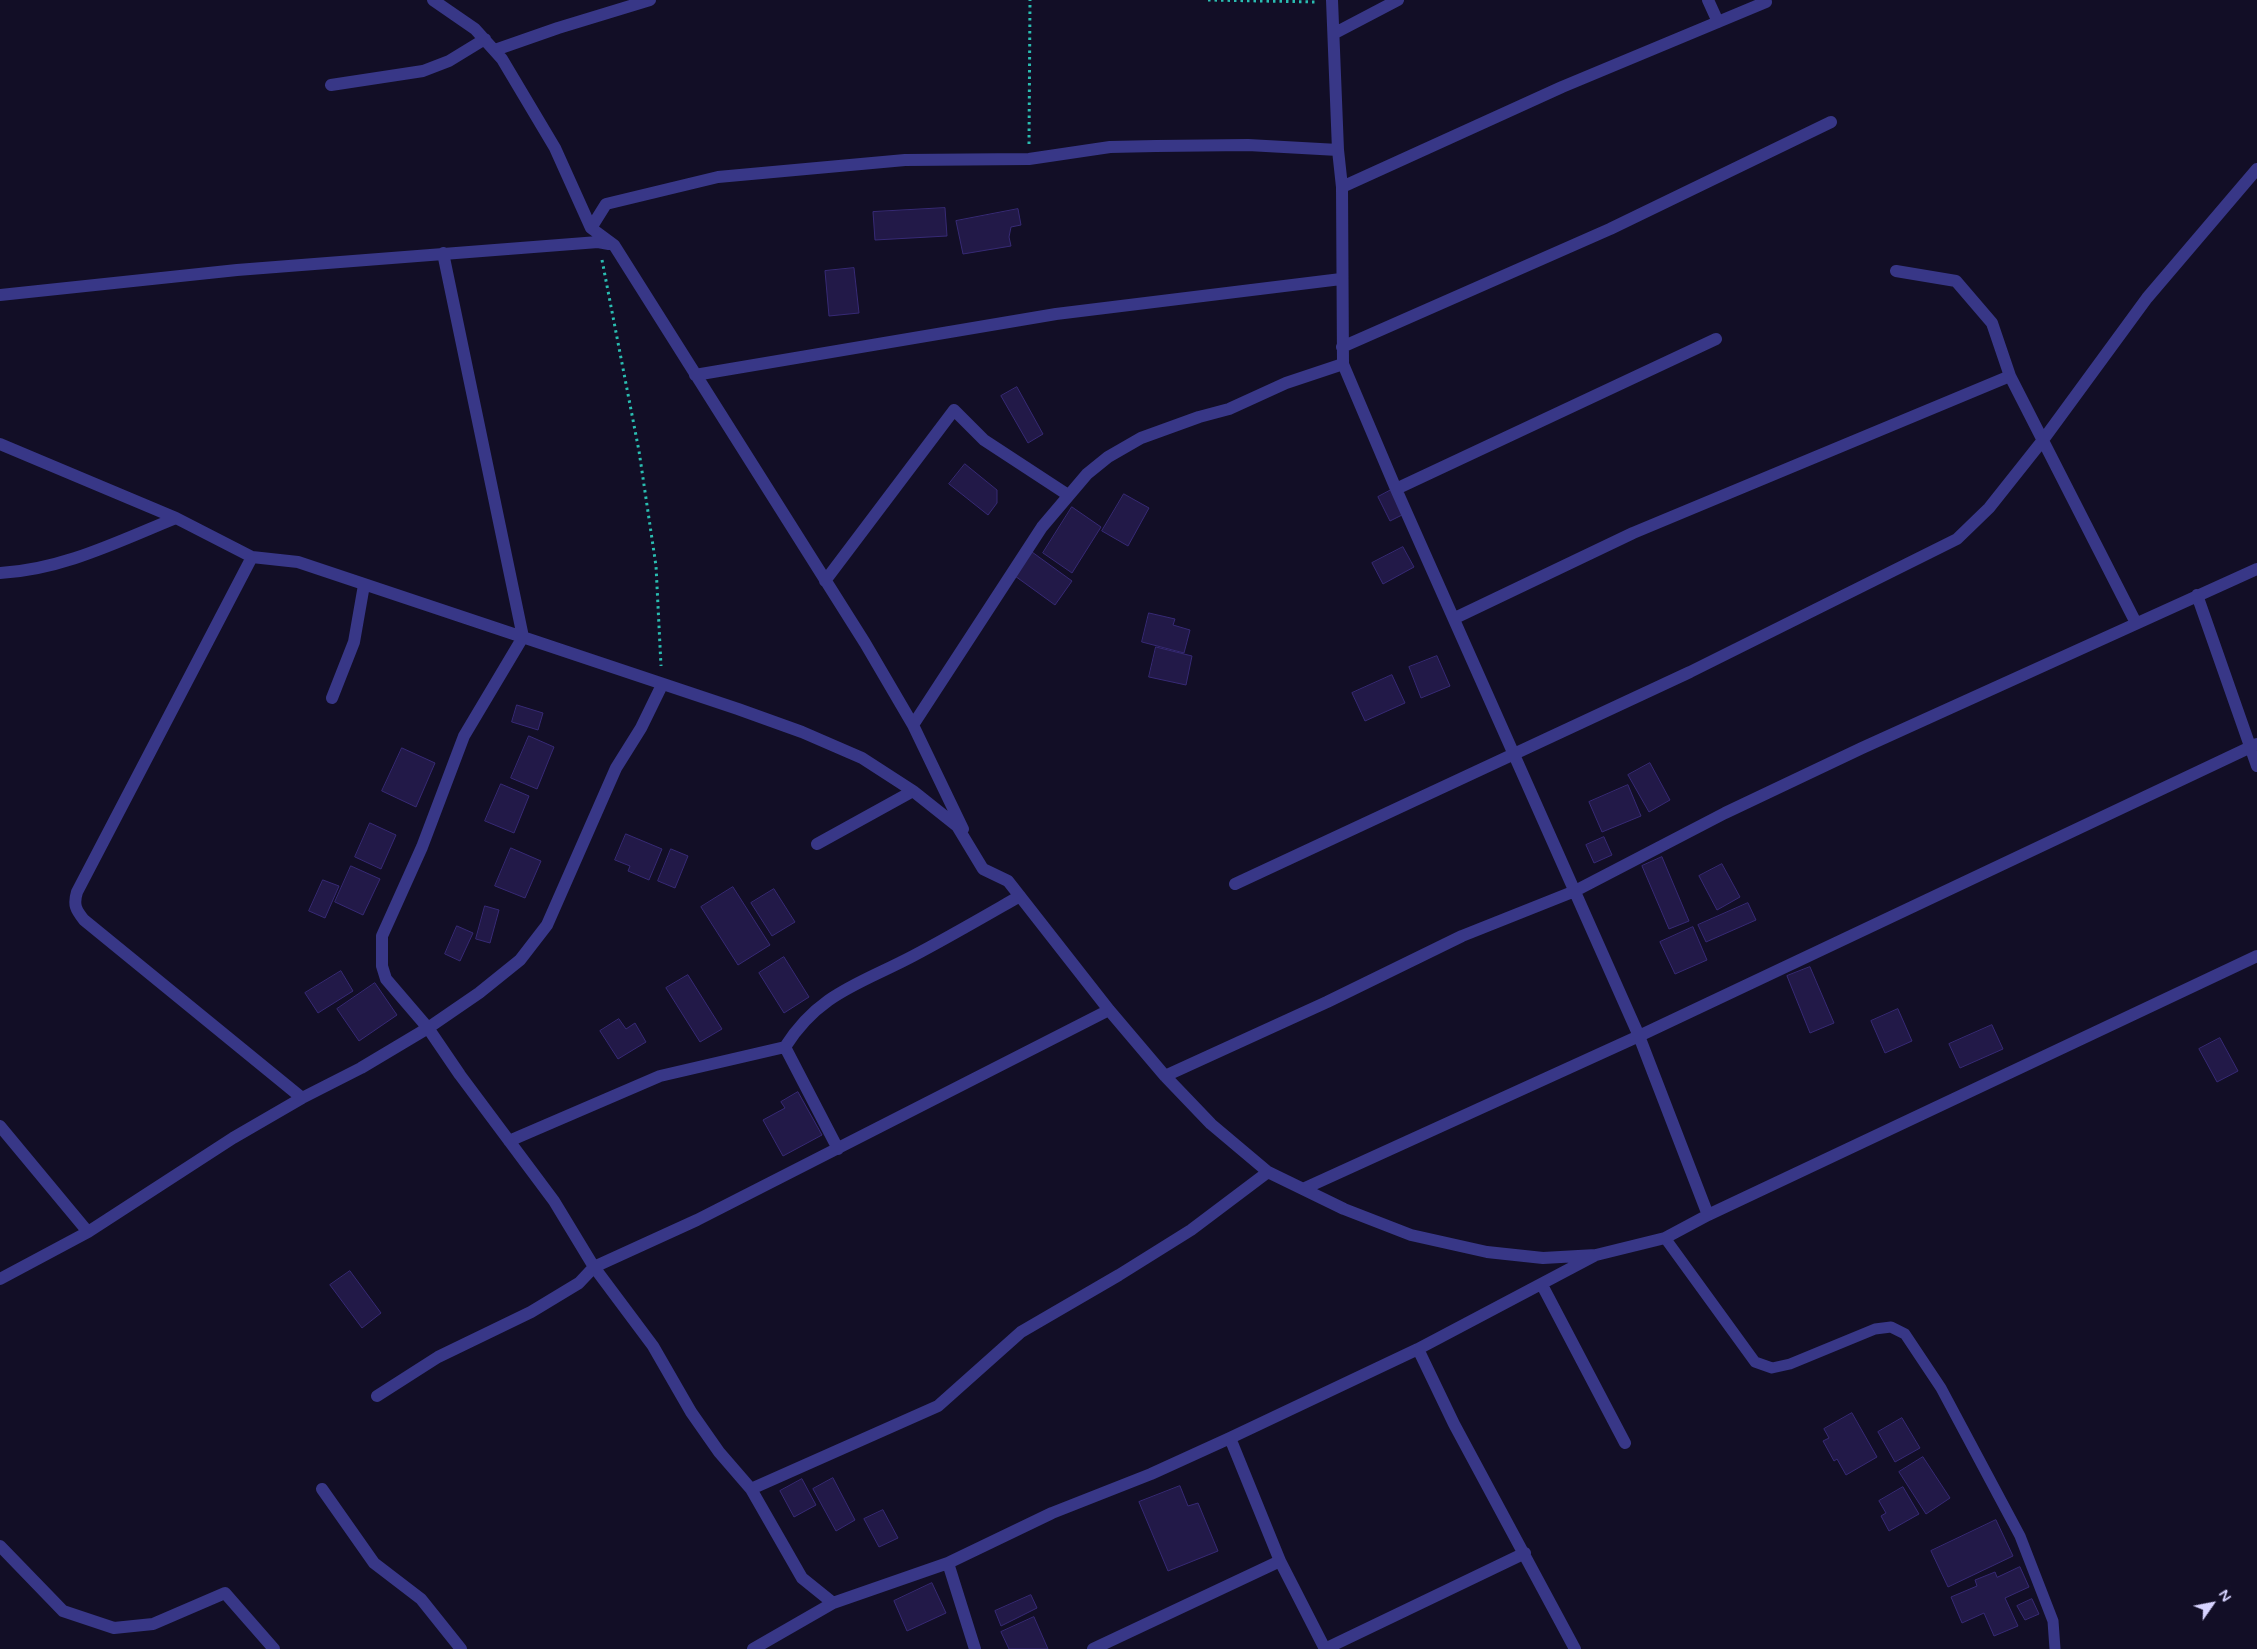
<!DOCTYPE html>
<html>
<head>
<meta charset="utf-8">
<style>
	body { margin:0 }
	#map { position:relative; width:2257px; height:1649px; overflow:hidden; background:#120e26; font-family:"Varela Round",sans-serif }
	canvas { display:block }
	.north { position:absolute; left:2187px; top:1579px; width:50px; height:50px; -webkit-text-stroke:4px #120e26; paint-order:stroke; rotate:57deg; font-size:14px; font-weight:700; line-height:20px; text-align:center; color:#d7d3ff }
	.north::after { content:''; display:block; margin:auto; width:18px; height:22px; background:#d7d3ff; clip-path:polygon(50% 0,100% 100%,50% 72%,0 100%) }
</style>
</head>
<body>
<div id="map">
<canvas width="2257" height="1649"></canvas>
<div class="north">N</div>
</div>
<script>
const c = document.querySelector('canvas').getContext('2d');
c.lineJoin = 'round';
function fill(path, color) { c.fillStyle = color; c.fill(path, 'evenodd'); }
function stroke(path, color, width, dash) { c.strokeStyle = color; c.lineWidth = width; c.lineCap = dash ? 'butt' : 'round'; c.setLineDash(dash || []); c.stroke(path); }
const building = new Path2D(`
	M945,208L947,236L875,240L873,212Z
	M1018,209L1021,225L1011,227L1009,237L1011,246L963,254L956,221Z
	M854,268L859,313L829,316L825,271Z
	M1017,387L1043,434L1028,443L1001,396Z
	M965,464L997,490V503L988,515L949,484Z
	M1393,489L1404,514L1390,521L1378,497Z
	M1124,494L1149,508L1128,546L1102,531Z
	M1072,507L1101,527L1072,573L1043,553Z
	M1403,547L1414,567L1383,584L1372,563Z
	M1032,552L1072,581L1055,605L1015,576Z
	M1149,613L1175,619L1173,625L1190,630L1184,653L1142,642Z
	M1156,647L1192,656L1186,685L1149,677Z
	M1437,656L1450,686L1421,698L1409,667Z
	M1392,675L1405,703L1365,721L1352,693Z
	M517,705L543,713L538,730L512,722Z
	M529,736L554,747L537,789L511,778Z
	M402,748L435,763L416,807L382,791Z
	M1650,763L1670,800L1649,812L1628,775Z
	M501,784L529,796L514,833L485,821Z
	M1628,785L1641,816L1602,832L1589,802Z
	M370,823L396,835L381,869L355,857Z
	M626,834L662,849L649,880L628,871L630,866L615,860Z
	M1604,837L1612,855L1594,863L1586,845Z
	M511,848L541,861L525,898L495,886Z
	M671,849L688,856L675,888L658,881Z
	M1662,857L1689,921L1669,929L1642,866Z
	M1722,864L1740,897L1717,910L1699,876Z
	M351,866L380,879L363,915L335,902Z
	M323,880L339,886L325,918L309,911Z
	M733,887L770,945L738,965L701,907Z
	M774,889L795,922L772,936L751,903Z
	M1748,903L1756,920L1706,942L1698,925Z
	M485,906L499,910L490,943L476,939Z
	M457,926L473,933L460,961L445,954Z
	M1693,927L1707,960L1675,974L1660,942Z
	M784,957L809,997L784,1013L759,973Z
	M1810,967L1834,1023L1810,1033L1787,976Z
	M341,971L353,991L318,1013L305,993Z
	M688,975L722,1029L700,1042L666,988Z
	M375,983L397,1015L359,1041L337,1009Z
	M1898,1009L1912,1041L1885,1053L1871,1021Z
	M619,1019L626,1029L635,1023L646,1042L618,1059L600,1031Z
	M1992,1025L2003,1049L1960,1068L1949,1044Z
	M2220,1038L2238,1071L2217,1082L2199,1049Z
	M798,1092L822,1135L783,1156L763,1120L785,1108L781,1102Z
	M350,1271L381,1313L362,1328L330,1285Z
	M1852,1413L1877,1457L1846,1475L1837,1459L1834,1461L1823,1441L1829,1438L1824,1429Z
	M1902,1418L1920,1448L1895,1462L1878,1432Z
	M1923,1457L1950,1498L1926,1514L1899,1472Z
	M833,1478L855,1520L836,1531L813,1489Z
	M802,1479L816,1505L794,1517L780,1491Z
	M1180,1486L1188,1506L1198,1503L1218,1551L1168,1571L1139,1502Z
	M1903,1487L1919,1514L1889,1531L1881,1516L1886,1513L1879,1501Z
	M883,1510L898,1538L879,1547L864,1519Z
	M1996,1520L2013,1556L1948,1587L1931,1551Z
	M2020,1567L2029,1587L2005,1598L2018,1626L1994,1636L1984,1613L1962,1623L1951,1597L1977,1586L1975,1580L1995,1572L1997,1577Z
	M932,1583L946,1613L907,1631L894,1601Z
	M1031,1595L1037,1608L1001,1626L995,1611Z
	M2032,1599L2039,1614L2025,1620L2017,1606Z
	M1034,1617L1048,1649H1009L1001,1632Z`);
fill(building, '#221948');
stroke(building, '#372a75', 1);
stroke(new Path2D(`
	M1208,0L1316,2
	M1029,144L1030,0
	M602,260L639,451L656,566L661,666`), '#2abdb1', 3, [2.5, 4]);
stroke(new Path2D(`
	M1665,1238L1755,1362L1772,1368L1790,1364L1875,1329L1891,1327L1905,1334L1941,1388L2020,1536L2053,1621L2055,1649`), '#383787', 11);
stroke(new Path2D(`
	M433,0L475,29L502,59L555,148L591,228L614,245L865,643L913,725L963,829
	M1332,0L1338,150L1342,187L1343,364L1396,489L1639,1036L1708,1215
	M1708,0L1718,22
	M1335,33L1398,0
	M495,50L558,28L650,0
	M331,85L423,71L449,61L485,39
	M1342,187L1562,87L1766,2
	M591,228L606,204L718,177L905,160L1029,159L1110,147L1156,146L1248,145L1338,150
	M443,253L523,637L464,736L422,847L382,936V966L386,979L428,1028L460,1075L554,1201L594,1267L653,1346L691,1412L719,1452L751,1489L802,1578L833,1603
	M1896,271L1956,281L1992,323L2010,376L2136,623
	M0,295L237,270L598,242L609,244
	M1342,347L1610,229L1831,122
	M695,375L1056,314L1341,279
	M0,444L176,518L252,557L298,562L738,709L802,732L862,758L913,791L957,826L983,869L1008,881L1109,1010L1165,1076L1211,1124L1268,1172L1344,1209L1411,1235L1487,1252L1543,1258L1596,1255L1665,1238L1708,1215L2257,956
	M1396,489L1716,339
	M252,557L77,892C73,905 76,910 84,920L302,1098
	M0,573C62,570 119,541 176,518
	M825,581L954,410L984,440L1068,495
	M2197,595L2257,766
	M1455,618L1633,533L2010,376
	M332,698L354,642L364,585
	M913,725L1042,527L1087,474L1108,457L1141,438L1199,417L1229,409L1286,383L1343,364
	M817,844L913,791
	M1235,884L1690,672L1957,539L1989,508L2043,440L2147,298L2257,169
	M785,1047L838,1149
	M1165,1076L1327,1002L1462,936L1575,891L1725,813L1862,748L2257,569
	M0,1126L88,1232
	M509,1141L660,1076L785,1047C819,993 860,984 913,956C949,937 985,916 1020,896
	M1303,1189L1639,1036L2257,744
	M0,1279L88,1232L233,1138L302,1098L361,1068L428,1028L479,993L520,960L547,925L616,768L641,728L662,685
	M1542,1285L1625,1443
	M1418,1349L1454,1424L1575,1649
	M377,1396L438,1357L531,1312L579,1283L594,1267L697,1220L1109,1010
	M1230,1438L1280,1561L1325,1649
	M322,1489L374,1563L421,1599L461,1649
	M751,1489L938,1406L1021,1332L1119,1275L1191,1230L1268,1172
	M0,1546L63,1611L114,1628L153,1624L225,1593L274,1649
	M948,1563L975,1649
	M753,1649L833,1603L948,1563L1052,1513L1151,1474L1230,1438L1418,1349L1594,1256
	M1093,1649L1280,1561
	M1325,1649L1525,1553`), '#383787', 12);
</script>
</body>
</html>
